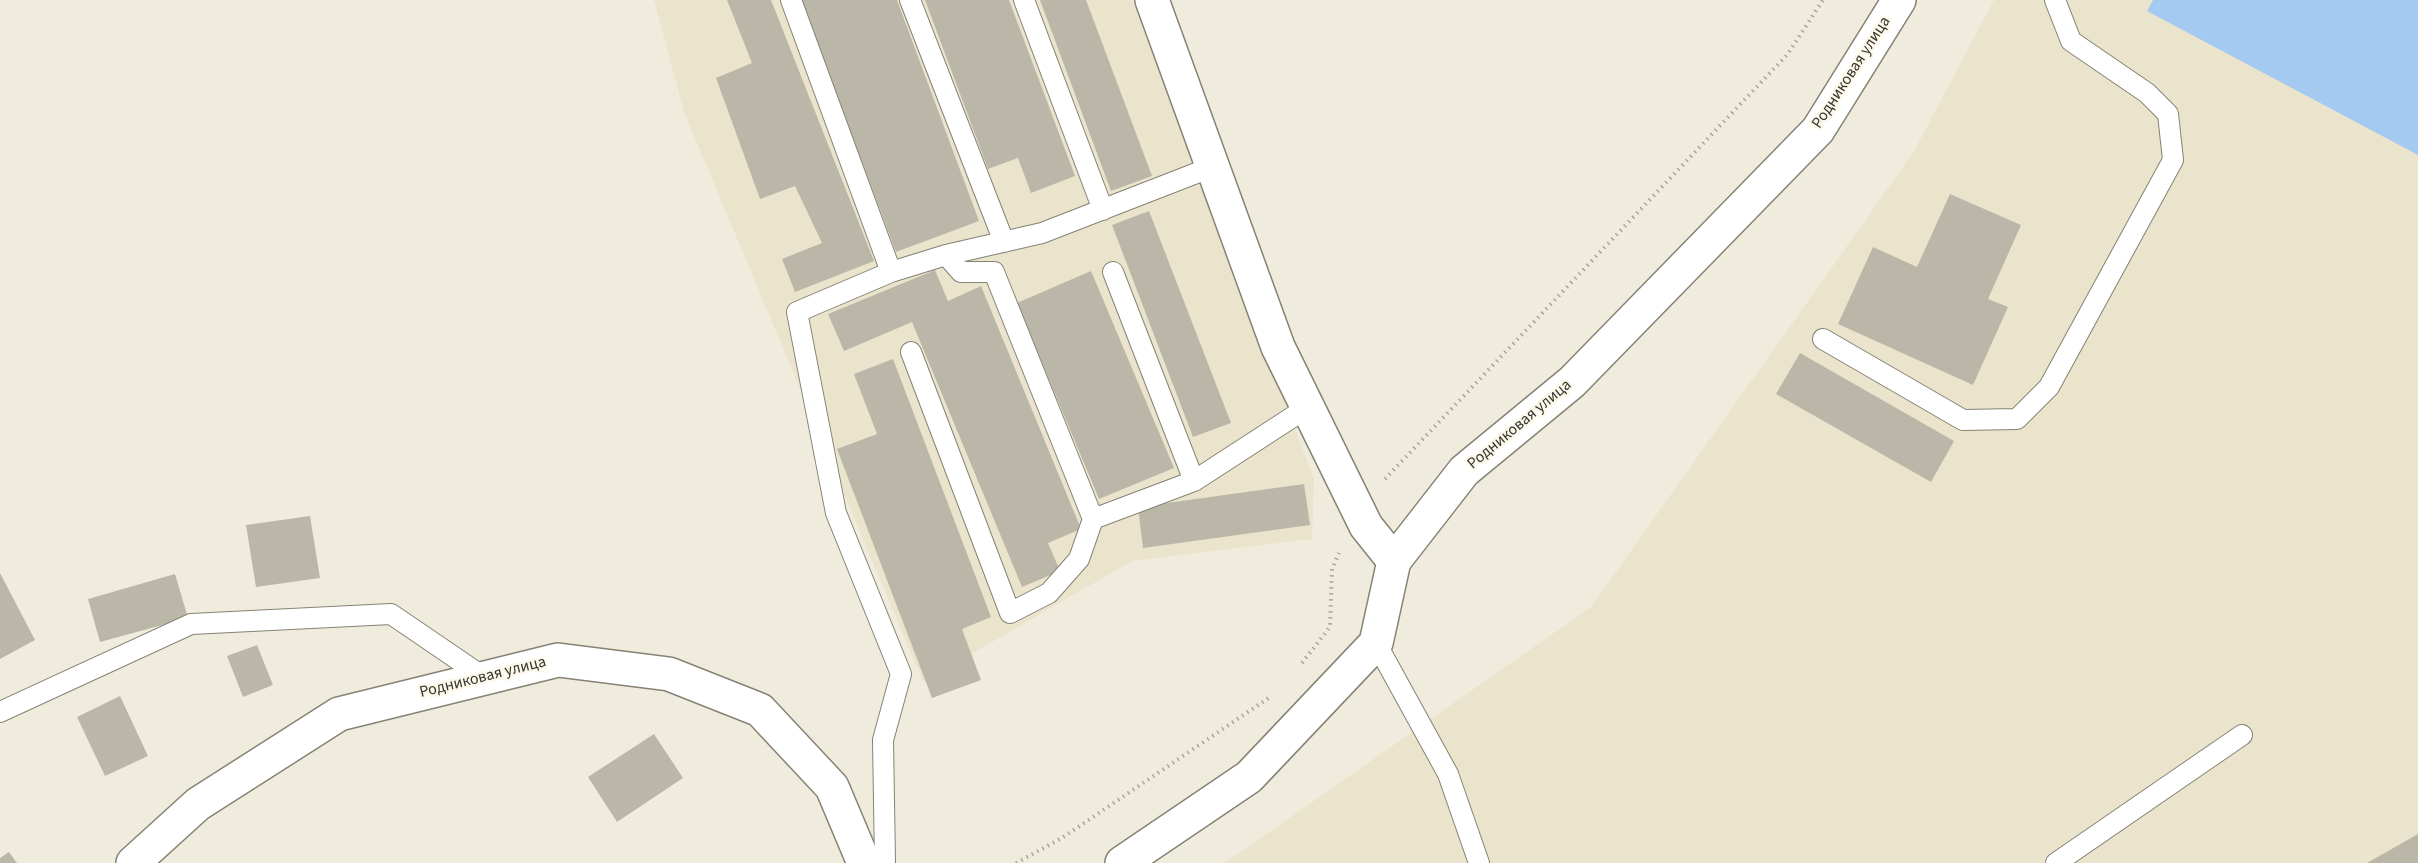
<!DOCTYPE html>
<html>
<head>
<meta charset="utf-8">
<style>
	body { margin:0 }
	canvas { display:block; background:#f0ecdd }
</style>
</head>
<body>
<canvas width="2418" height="863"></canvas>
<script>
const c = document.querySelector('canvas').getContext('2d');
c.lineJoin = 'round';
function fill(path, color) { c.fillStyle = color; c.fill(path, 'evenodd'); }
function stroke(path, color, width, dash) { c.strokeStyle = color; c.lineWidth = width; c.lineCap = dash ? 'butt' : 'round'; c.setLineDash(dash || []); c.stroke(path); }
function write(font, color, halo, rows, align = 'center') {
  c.font = font + ' "Source Sans 3",sans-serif'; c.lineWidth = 5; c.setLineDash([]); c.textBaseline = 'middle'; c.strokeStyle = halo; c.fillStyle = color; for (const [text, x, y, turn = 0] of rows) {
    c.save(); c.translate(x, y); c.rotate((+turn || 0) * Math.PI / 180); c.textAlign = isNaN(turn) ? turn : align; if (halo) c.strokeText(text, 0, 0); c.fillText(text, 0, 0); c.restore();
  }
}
fill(new Path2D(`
	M654,0H1132L1314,479L1312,539L1132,561L923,682L684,112Z
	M1994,0H2418V863H1225L1591,607L1913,153Z`), '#eae4cd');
fill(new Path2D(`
	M2153,0H2418V155L2147,11Z`), '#a5caf2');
fill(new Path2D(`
	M727,0H771L874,261L795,292L782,259L822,243L795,186L760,199L716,78L752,63Z
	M801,0H897L979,221L896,252Z
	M925,0H1009L1075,176L1031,193L1018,158L988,169Z
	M1040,0H1086L1152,176L1111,191Z
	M1950,194L2021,225L1988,299L2008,307L1973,385L1838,324L1873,247L1917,267Z
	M1149,211L1231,423L1193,437L1112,225Z
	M935,270L948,301L981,286L1081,529L1048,543L1060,571L1022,587L912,322L844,351L828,314Z
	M1091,271L1174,468L1099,499L1017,303Z
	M1800,353L1954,441L1931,482L1776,394Z
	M893,359L991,617L962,629L981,680L932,698L837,449L877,434L854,374Z
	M1304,484L1310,525L1143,548L1138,507Z
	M310,516L320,578L256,587L246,525Z
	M0,573L35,640L0,659Z
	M175,574L188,618L100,642L88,599Z
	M257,645L273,685L243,697L227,656Z
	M120,696L148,756L105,776L77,717Z
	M654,734L683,778L617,822L588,777Z
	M2418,834V863H2367Z
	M9,852L17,863H0V858Z`), '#bbb7a8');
const lane = new Path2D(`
	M791,0L891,272L946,255
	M910,0L1004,242
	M1024,0L1103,210
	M1113,272L1194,481
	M1823,339L1963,420L2017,419L2049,387L2173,160L2168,114L2147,93L2071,41L2055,0
	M911,352L1010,613L1049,593L1079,559L1093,519L1194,481L1308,407
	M1093,519L994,272H961L946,255L1042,233L1212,167
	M1376,643L1448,774L1479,863
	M0,712L191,624L391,614L485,678
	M885,863L883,740L901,674L836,513L797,312L891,272
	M2056,863L2242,735`);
const street = new Path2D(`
	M1152,0L1278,347L1366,526L1394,561
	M133,863L198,804L339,714L558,660L669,674L760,710L832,787L864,863`);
const secondary = new Path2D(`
	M1122,863L1249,777L1376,643L1394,561L1464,471L1572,382L1818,130L1899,0`);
stroke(lane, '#868274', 22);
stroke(street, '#868274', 36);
stroke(secondary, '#868274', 36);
stroke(new Path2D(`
	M1385,479L1787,55L1823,0
	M1302,663L1330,627L1332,569L1339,553
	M1016,863L1062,838L1270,697`), '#a8a69a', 4, [1.5, 4.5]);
stroke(lane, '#fff', 20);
stroke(street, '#fff', 33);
stroke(secondary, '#fff', 33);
write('16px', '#36352f', '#fdf9ea', [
	["Родниковая улица",1852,73,-57],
	["Родниковая улица",1520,425,-40],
	["Родниковая улица",483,678,-14]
]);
</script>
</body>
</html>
